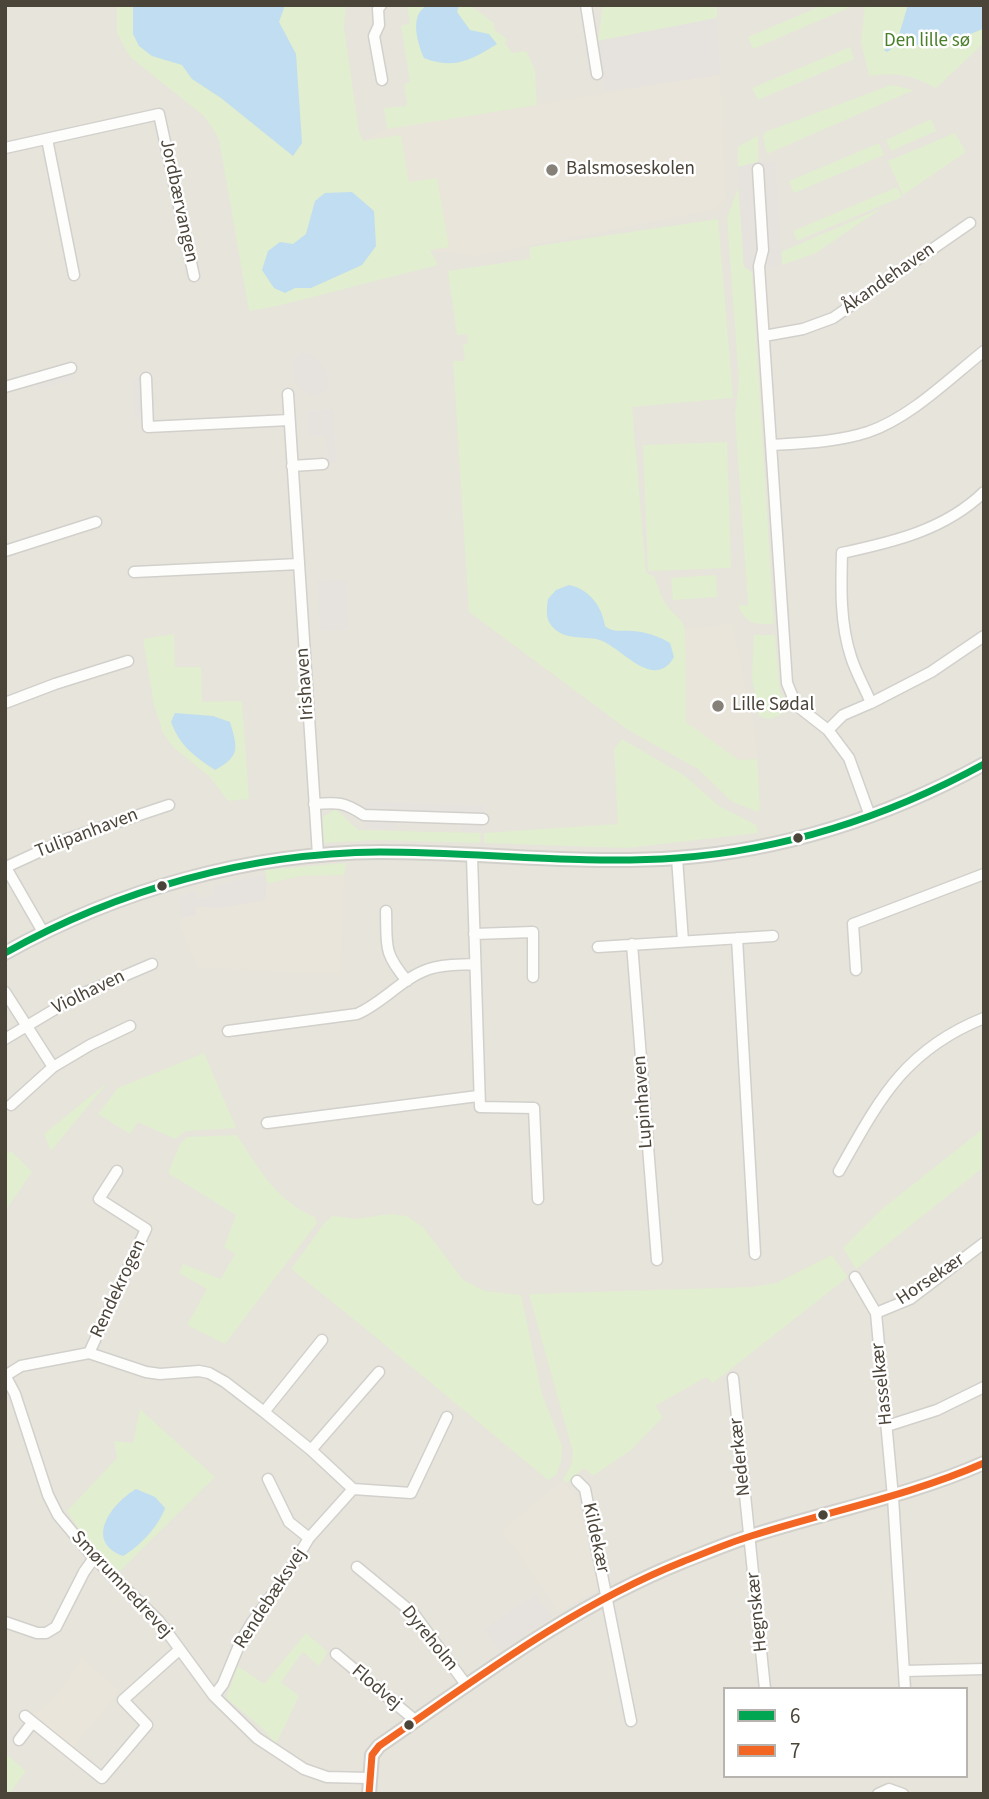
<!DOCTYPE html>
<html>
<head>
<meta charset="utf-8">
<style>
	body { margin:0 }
	#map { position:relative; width:989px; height:1799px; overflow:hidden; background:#f4f2ee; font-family:"Source Sans 3",sans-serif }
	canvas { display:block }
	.frame { position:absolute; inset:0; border:7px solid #4b4439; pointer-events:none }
	.legend { position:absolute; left:723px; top:1687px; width:245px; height:91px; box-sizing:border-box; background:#fff; border:2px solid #b7b4b0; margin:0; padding:9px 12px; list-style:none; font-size:21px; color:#4b4439 }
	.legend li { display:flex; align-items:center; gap:14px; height:35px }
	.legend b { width:35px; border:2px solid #b7b4b0 }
</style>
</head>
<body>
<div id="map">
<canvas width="989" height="1799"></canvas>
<div class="frame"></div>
<ul class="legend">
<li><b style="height:9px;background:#00a651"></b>6</li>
<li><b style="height:9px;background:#f26522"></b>7</li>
</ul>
</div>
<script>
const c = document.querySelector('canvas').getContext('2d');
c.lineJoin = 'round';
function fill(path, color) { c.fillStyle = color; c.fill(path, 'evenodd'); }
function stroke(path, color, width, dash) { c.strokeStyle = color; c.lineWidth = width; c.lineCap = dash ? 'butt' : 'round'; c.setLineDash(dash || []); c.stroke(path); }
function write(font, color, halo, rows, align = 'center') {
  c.font = font + ' "Source Sans 3",sans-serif'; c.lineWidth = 5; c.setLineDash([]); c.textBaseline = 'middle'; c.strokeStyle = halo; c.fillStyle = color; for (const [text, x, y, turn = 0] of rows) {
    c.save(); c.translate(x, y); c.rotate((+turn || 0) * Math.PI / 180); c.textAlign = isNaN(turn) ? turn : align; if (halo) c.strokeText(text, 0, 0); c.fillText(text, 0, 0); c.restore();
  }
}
fill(new Path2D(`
	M5,5H984V1794H5ZM725,1689H966V1776H725Z`), '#e7e4dc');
fill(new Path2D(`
	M720,75L725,199L716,209L476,256L429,250L363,141L387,129Z
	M732,624L754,728L757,759L739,760L686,723L685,629Z
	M265,874L267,884L299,876L344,875L340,973L198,968L180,926L181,918L215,895L214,886Z
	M563,1480L578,1498L598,1589L559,1612L502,1530Z
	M81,1657L120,1691L72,1749L29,1716L43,1709L63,1686Z`), '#eae5da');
fill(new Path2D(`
	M117,5H346L344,27L359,132L363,141L401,135L409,182L437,178L449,247L430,250L438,265L277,306L249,311L219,139L205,117L130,57L117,33Z
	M416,5H470L494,23L495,30L507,39L505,43L512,53L526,51L535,70L537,105L387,129L384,108L407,106L404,84L410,82L401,26L410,23L407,7Z
	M603,5L717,6V18L598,41Z
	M823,5H855L753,49L748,37Z
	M865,5H984V43L936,88C911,75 897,72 869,76L861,42Z
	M850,47L854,59L758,100L752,88Z
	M891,85L914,90L767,154L763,137L765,132Z
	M931,119L936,131L891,151L886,140Z
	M955,133L966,152L903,195L888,161Z
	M758,135V162L738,167V147Z
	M879,143L884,155L794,193L789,181Z
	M897,187L902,197L797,241L793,231Z
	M738,188L744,266L752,272L774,624C755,624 747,625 738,606L748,605L735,415L739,381L727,218Z
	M882,208L816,253L782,265L781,252Z
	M718,219L733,398L632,407L646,573L654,576C658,586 661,598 668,607C675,616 682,618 685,629L686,722L739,760L757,759L760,808L758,812L731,801L698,769L628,730L469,612L453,361H465L463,344L468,343L467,334L457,335L448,271L530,259V247Z
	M727,442L731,568L648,571L643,445Z
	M716,575L717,597L673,600L671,578Z
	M174,634L175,667H201L202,702L242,701L249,799L228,801L210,777L173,747L163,733L154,705L143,639Z
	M754,635H775L780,692L787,704C783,717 771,722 759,716L752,678Z
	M622,739L685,776L719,806L756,825L758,833L627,848L484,843V833L618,824L614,749Z
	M336,809L358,830L481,833L480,843L376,840L322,843L321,818Z
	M346,863L344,875L299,876L267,884L265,870Z
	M204,1053L236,1128L186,1131L175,1139L138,1122L130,1134L98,1114L118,1088Z
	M108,1082L51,1151L44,1134Z
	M984,1128V1167L856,1269L843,1248L882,1209Z
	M237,1135C258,1168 277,1202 315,1217L317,1223L225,1344L187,1325L207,1289L179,1273L183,1264L221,1279L235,1254L224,1247L236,1215L168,1173L180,1144L187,1137Z
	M11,1151L32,1172L5,1211V1155Z
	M390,1214L407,1216L423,1227L463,1280L485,1291L521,1295L542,1394L562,1446L561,1462L556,1475L548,1480L367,1330L291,1269L323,1225L332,1216L356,1219Z
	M832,1255L848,1277L713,1383L706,1377L655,1406L663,1417L631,1450L593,1476L584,1468L567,1483L563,1480L572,1463L573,1452L529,1294L752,1287L776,1283Z
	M140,1409L215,1477L117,1574L81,1533L67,1511L117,1458L114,1441L133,1443Z
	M306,1633L328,1652L319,1666L303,1652L281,1682L299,1696L276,1744L261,1727L226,1698L238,1666L264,1684Z
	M5,1753L26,1771L9,1794H5Z`), '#e1eecf');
fill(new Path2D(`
	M717,18L720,75L605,91L598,41Z
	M758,162H775L782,265L752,272L744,266L738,167Z
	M303,352L313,356L327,373L329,383L325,392L314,396L306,392L296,383L292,365L298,356Z
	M71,368L74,380L38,389L35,377Z
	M132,378H146L148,418H134Z
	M333,410L336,463H328L327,435L308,436L307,411Z
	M346,580L348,629L320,631L318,581Z
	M365,801L485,806L482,831L463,832L462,824L396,821L395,829L365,828Z
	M265,874L267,884L265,900L220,908L195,907L196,915L181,918L179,897L194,891L197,899L215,895L214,886Z
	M535,1595L551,1617L500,1651L485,1629Z`), '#e6e3df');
fill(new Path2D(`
	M133,5H285L279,22L296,54L302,143L293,156L221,98L192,79L182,65L152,56L139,46L133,34Z
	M428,5H459L457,12L470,30L489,34L497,44C471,60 455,70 424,58C417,42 409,14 428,5Z
	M908,5H984V28C965,38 940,42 918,45C901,47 903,40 887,52L884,50L898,38Z
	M352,192L374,211L376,246L362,265L311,288H295L285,293L274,288L262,270L268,251L280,242L293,244L306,234L315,201L325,193Z
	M569,585C589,589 602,606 605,626C613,633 622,630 632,631C647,632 658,636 670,643L674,657C653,694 618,642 596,639C580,636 562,640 551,625C545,617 547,607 548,599L556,590Z
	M175,713L213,716L230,722C238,749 240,756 215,770C193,755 181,747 171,722Z
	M136,1489L155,1497L165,1508C159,1526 139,1547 123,1556C83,1541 112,1503 136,1489Z`), '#c0ddf1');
const minor = new Path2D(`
	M381,5L378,9L379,25L374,36L382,80
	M586,5L597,74
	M47,139L74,275
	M5,148L159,114L194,276
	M758,169L763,250L759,266L787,683L796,705L828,730L849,758L870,816
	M764,336L803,329L833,318L970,223
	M146,378L148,427L289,420
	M5,387L71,368
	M288,394L318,855
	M771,445C804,443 837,442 868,432C910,418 950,378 984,351
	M292,466L323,464
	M5,551L96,522
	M134,572L299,564
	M5,703L55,684L128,661
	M871,703C865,688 856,673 851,657C840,623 841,588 842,553C893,542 945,530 984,492
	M828,730L843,715L871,703L931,672L984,636
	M314,804C338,802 344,802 364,815L483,819
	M472,856L480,1107L534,1108L538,1199
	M677,858L683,941
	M5,866L43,932
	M6,867L67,839L169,805
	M386,911C387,947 383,952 407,981
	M474,934L533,932V977
	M737,938L755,1254
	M632,944L657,1260
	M598,947L773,936
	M856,970L853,924L984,874
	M5,992L53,1067
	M228,1031L357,1014C383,1003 402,978 429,969C443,964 459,965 474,964
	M5,1039L77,996L152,964
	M11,1105L53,1067L90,1045L130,1026
	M267,1123L478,1096
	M839,1171C879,1100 904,1050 984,1018
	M855,1277L876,1313L893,1497L905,1689
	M876,1313L910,1299L984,1243
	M89,1353L146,1229L99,1199L117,1171
	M5,1375L15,1394L48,1495L58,1515L94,1558L159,1621L214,1696L257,1738L304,1769L327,1777L369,1778
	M5,1376L21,1366L89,1353L146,1372L160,1374L199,1371L209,1373L225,1382L264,1412L311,1450L353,1489L309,1538L291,1568L251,1624L240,1643L223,1684L214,1696
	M733,1378L765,1689
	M264,1412L322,1340
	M887,1426L937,1410L984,1387
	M311,1450L379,1372
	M268,1479L289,1522L309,1538
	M577,1481L585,1489L631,1721
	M353,1489L411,1493L447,1417
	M357,1567L414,1614L467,1686
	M5,1622L37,1633H46L56,1627L84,1572L94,1558
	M336,1654L416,1721
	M904,1671L984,1669
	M25,1716L102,1778L147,1725L123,1700L179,1650
	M19,1740L32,1723
	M878,1794L889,1789L903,1794`);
const tertiary = new Path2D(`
	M5,953C119,889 249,853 380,852C479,852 578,865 677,858C784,850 889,816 984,764
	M369,1794L372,1755L379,1746C475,1680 572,1606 682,1562C705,1553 728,1543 751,1536C829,1511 909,1496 984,1463`);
stroke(minor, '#d2d0cb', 13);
stroke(tertiary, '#d2d0cb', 16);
stroke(minor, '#fdfdfc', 10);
stroke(tertiary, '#fdfdfc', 12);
stroke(new Path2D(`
	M5,953C119,889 249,853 380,852C479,852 578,865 677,858C784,850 889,816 984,764`), '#00a651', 7);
stroke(new Path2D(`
	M369,1794L372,1755L379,1746C475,1680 572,1606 682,1562C705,1553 728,1543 751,1536C829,1511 909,1496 984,1463`), '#f26522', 7);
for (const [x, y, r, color] of [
	[552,170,7,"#868178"],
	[718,706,7,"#868178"],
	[798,838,6,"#4b4439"],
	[162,886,6,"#4b4439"],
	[823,1515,6,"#4b4439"],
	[409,1725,6,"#4b4439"]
]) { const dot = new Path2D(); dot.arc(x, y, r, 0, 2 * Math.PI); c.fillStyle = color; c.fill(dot); stroke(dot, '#fff', 2.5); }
write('19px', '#4a7f2a', '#fff', [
	["Den lille sø",927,42]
]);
write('19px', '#4b4439', '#fff', [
	["Balsmoseskolen",566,170],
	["Lille Sødal",732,706]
], 'left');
write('19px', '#4b4439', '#fff', [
	["Jordbærvangen",178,201,78],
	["Åkandehaven",889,279,-35],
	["Irishaven",306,684,-94],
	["Tulipanhaven",87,834,-21],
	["Violhaven",89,993,-26],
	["Lupinhaven",644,1102,-94],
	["Horsekær",931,1280,-34],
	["Rendekrogen",119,1289,-65],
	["Hasselkær",883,1384,-96],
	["Nederkær",741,1457,-96],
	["Kildekær",595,1538,78],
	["Smørumnedrevej",121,1585,47],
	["Rendebæksvej",271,1599,-57],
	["Hegnskær",758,1612,-96],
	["Dyreholm",429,1639,51],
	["Flodvej",376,1688,40]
]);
</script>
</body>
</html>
